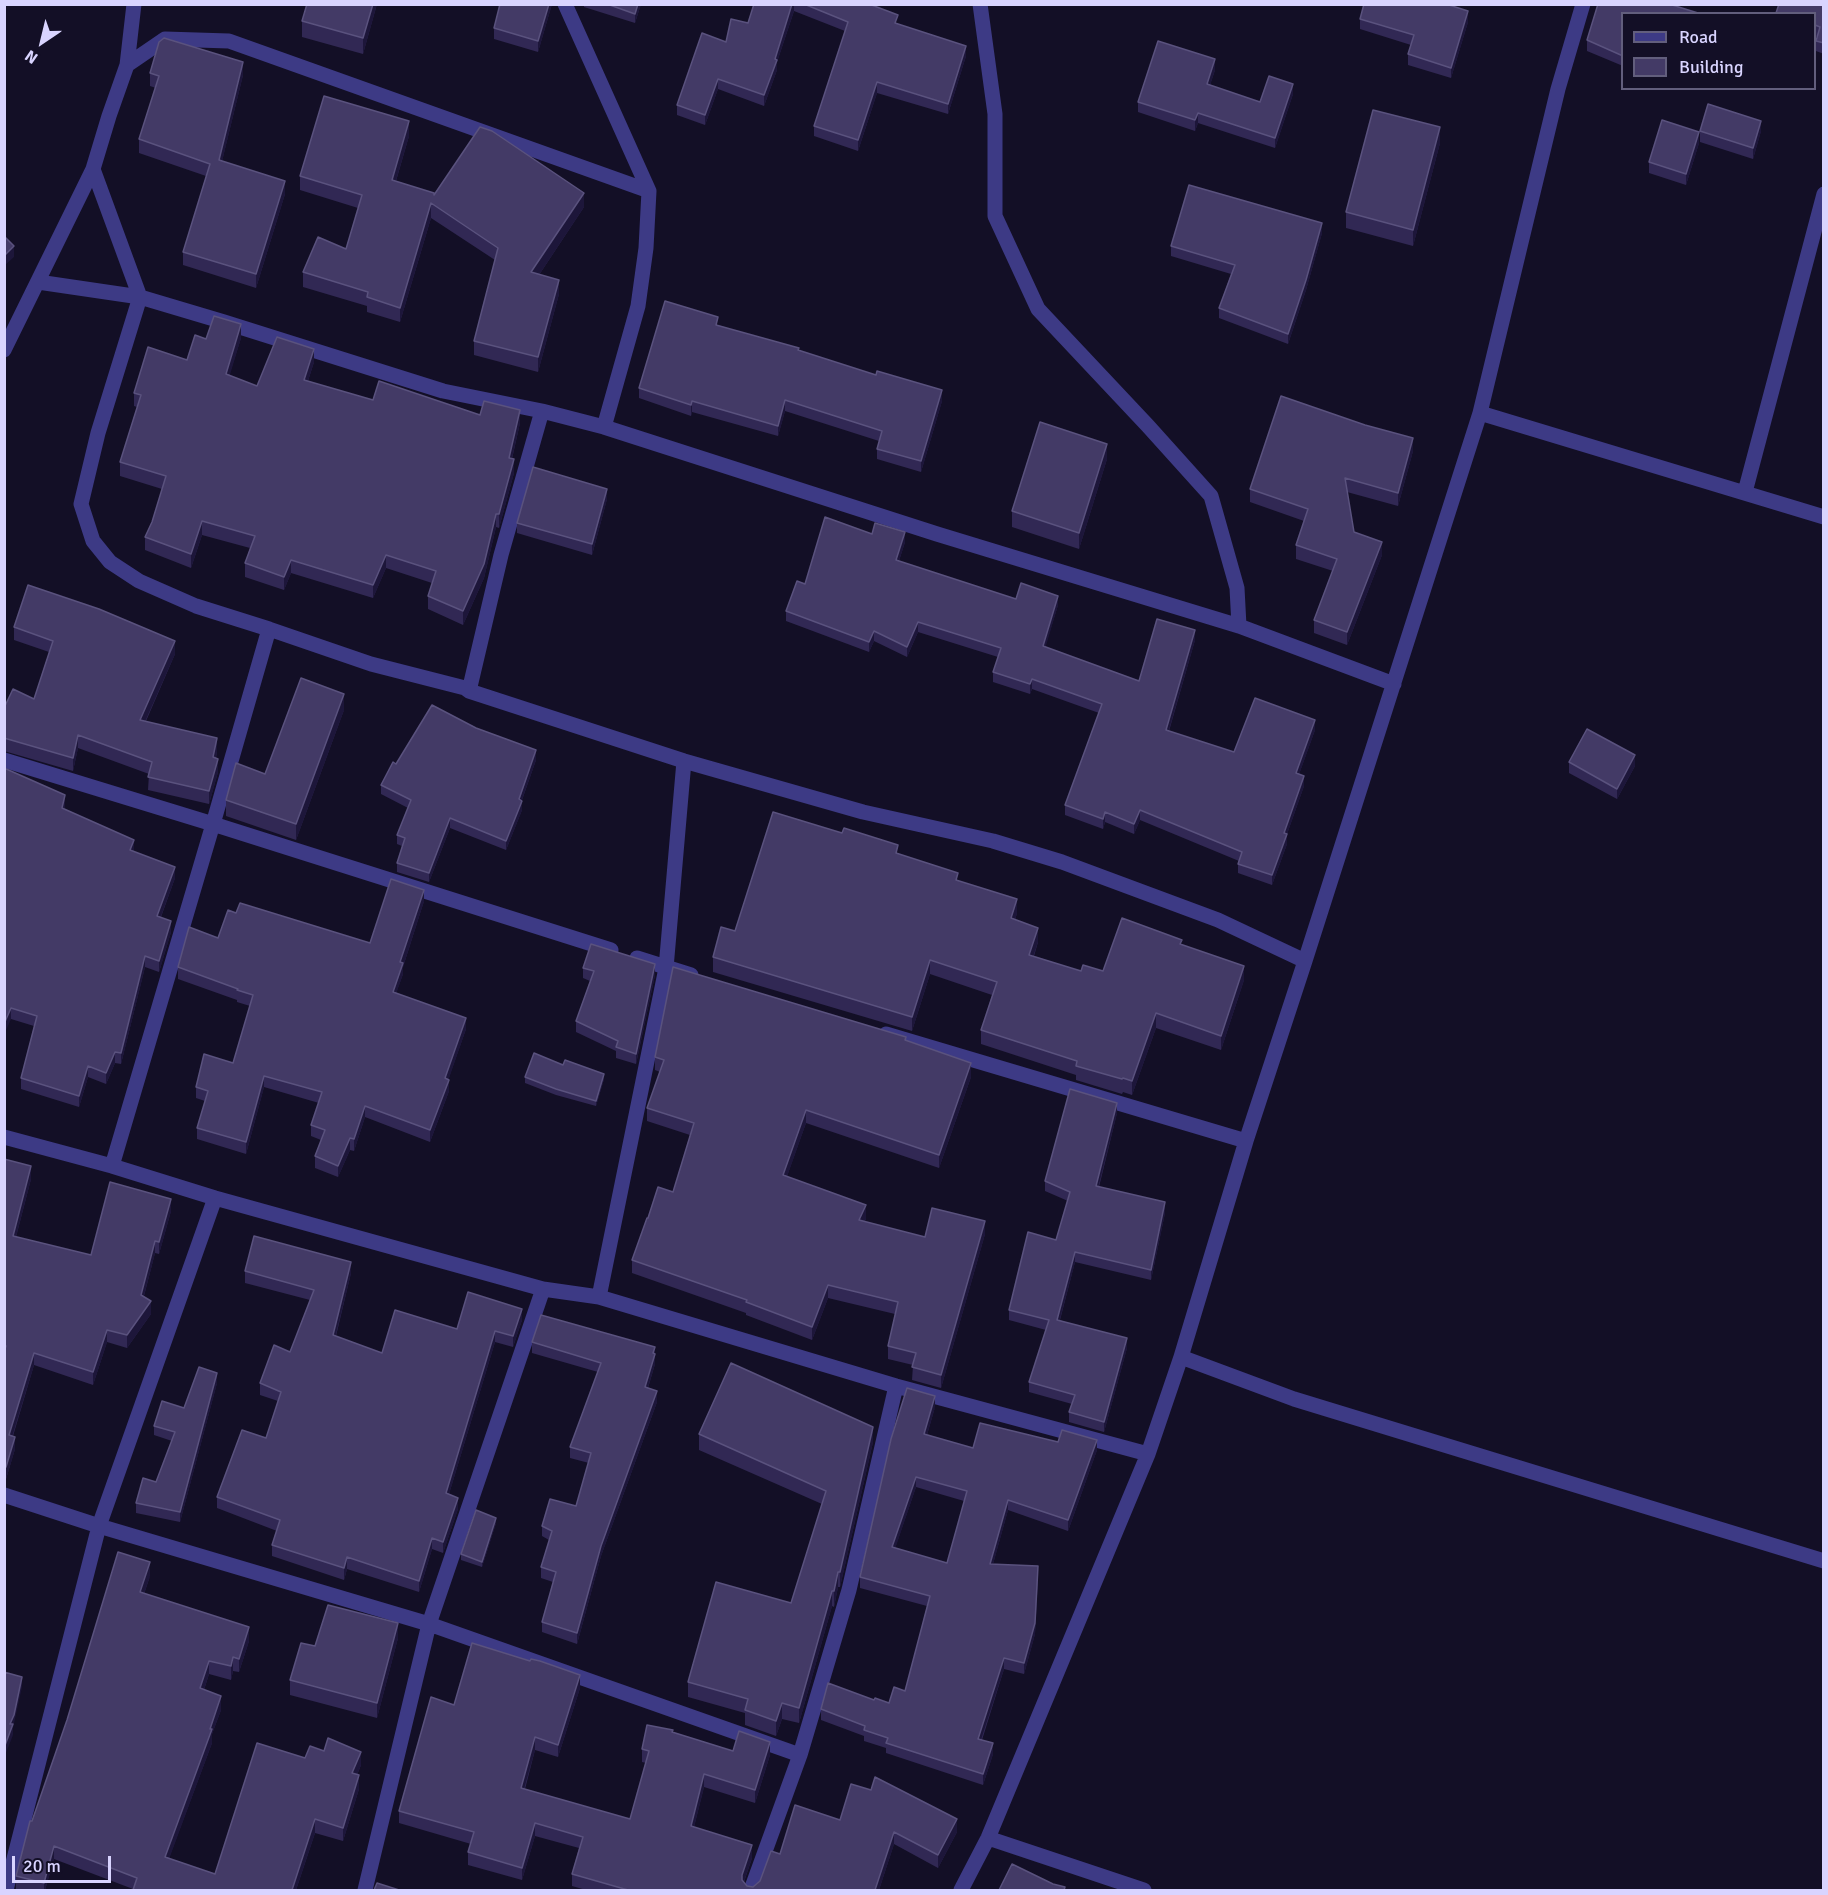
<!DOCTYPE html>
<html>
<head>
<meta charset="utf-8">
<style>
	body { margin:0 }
	#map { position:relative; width:1828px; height:1895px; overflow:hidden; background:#130f26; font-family:Signika,sans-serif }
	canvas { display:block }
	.frame { position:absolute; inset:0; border:6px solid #d9d4ff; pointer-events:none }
	.legend { position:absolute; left:1621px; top:12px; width:195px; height:78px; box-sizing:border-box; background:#130f26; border:2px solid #625e7d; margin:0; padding:8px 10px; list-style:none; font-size:18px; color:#d9d4ff }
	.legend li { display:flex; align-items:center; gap:12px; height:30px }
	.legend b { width:30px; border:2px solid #625e7d }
	.north { position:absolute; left:12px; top:12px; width:60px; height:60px; -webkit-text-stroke:4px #130f26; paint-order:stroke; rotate:215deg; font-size:16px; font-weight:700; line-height:24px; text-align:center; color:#d9d4ff }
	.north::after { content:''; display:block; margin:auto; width:21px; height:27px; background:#d9d4ff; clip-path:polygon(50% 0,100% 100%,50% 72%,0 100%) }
	.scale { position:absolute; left:12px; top:1856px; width:99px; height:27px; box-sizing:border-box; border:3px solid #d9d4ff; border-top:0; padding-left:8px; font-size:18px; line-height:21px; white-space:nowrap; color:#d9d4ff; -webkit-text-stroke:4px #130f26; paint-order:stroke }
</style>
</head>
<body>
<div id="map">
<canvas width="1828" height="1895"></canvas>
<div class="frame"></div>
<ul class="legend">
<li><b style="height:8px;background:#3d3a85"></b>Road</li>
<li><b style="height:16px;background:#433a66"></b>Building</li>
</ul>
<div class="north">N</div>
<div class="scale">20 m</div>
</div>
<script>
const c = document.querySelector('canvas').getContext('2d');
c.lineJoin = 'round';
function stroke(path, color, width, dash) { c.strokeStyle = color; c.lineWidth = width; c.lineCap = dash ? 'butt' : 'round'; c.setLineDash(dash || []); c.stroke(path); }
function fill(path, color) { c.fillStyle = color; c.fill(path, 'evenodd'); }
stroke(new Path2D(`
	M565,4L649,191L646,248L638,306L604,427
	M980,4L995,114V216L1038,309L1148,426L1211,496L1237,588L1239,626
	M127,65L134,4
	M38,282L140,297L224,322L443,391L542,411L604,427L937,534L1239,626L1394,684
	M4,350L93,169
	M1480,413L1824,517
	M1745,492L1824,194
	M269,629L196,606L139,581L110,562L93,541L81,504L98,433L140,297L93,169L109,116L127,65L165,39L229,41L649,191
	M469,691L501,555L542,411
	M4,760L213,824L611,950
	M637,958L691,975
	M886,1034L1246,1141
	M4,1137L112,1166L215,1198L543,1289L599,1297L896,1386L1148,1454
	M112,1166L213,824L269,629L371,664L465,688L469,691L684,761L863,812L993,841L1062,862L1218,920L1305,961
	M599,1297L666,968L684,761
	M1181,1357L1294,1399L1824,1561
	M4,1495L99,1526L429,1624L800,1755
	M988,1838L1144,1890
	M6,1890L99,1526L215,1198
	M365,1890L429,1624L543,1289
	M751,1890L800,1755L849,1590L896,1386
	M961,1890L988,1838L1148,1454L1181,1357L1246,1141L1305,961L1480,413L1558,89L1583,4`), '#3d3a85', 15);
fill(new Path2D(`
	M377,4L363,54L302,37V21Z
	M552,4L538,52L494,39V28Z
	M584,4H641L635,23L584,7Z
	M754,4H872V6L898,24L966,56L948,114L877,93L858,151L814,136V126L845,31L794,11L777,62V70L764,106L718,89L705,125L677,115V105L726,42L748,23Z
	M1779,4H1824V54L1816,51V41L1817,37L1815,36V14H1776Z
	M1623,14V66L1587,51V40Z
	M1360,19L1468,22L1451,78L1408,65V54L1411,45L1360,29Z
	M1215,70L1210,85L1260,102L1293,94L1275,148L1198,123L1195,131L1138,112V102Z
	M150,73L243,75L222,161L285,194L256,288L183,265V252L206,176L139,153V139L156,88L150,86Z
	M1700,131H1761L1753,159L1700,142Z
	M409,136L396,181L434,193L584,207L539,275L559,294L538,372L474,355V341L495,260L431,218L400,322L367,312V306L303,287V272L346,249L358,208L300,190V176Z
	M1440,143L1413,246L1346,228V212Z
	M1699,143L1686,185L1649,173V162Z
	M1322,233L1306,290L1288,344L1219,318V308L1231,274L1171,256V246Z
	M718,325L799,351L942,401L921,472L877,459V449L879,441L785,411L778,436L692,412L691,416L639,398V388Z
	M241,338L229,376L257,386L314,362L308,381L373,400L480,415L520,423L512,459L514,473L499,528L496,527L484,578L463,625L428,609V596L432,583L386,568L373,598L291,573L284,590L245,577V563L250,548L202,535L191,568L145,550V537L152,522L162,489L120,476V462L137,407L134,406V393L187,360L206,339Z
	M1413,451L1398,506L1347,492L1354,532L1382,555L1347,645L1314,633V620L1333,571L1296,559V545L1304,521L1250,502V489Z
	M1107,459L1079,549L1012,527V511Z
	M607,499L592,555L517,533V523Z
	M872,534L905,542L899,561L1016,599L1058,605L1045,647L1139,681L1195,640L1169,731L1234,752L1315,730L1299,774L1304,786L1287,834V844L1272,885L1238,873V864L1239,861L1140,820L1134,834L1105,822L1103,829L1065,815V805L1099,713L1032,689L1030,694L993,682V672L998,657L918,632L907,657L874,641L869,652L786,621V611L805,584Z
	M14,627L175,654L146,721L217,751L216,758L218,772L209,804L148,790L149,774L78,748L73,771L4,751V708L34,699L49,652L14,640Z
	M344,710L296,840L226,816V800L265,774Z
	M476,728L536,760L522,800V810L506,850L450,828L429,882L397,872V863L402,846L397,844V835L408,808L381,794V785L396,764Z
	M1569,762L1635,766L1617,799L1569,773Z
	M4,768L65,806L64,809L134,851V852L175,878L161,917L171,932L159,972L145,967L121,1064L115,1063L106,1084L88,1077L79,1107L21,1089V1078L34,1026L11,1019Z
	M898,854L958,881L1017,913L1015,920L1038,942L1034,956L1081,971H1103L1182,945L1244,980L1221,1050L1156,1028L1132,1095L1123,1092L1122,1094L1076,1080V1075L981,1044V1030L992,995L930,974L912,1031L713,972V957L735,931Z
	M424,901L403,967V974L396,993L466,1029L448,1080L449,1091L430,1142L365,1117L354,1151L350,1150L338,1177L315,1168V1156L321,1140L311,1136V1125L319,1103L264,1087L246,1154L197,1139V1128L205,1101L196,1098V1087L233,1063L250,1006L237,1002V1000L178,979V967L218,938L236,913L370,943Z
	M583,968L655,975L636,1064L616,1058V1051L576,1032V1021L590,981L583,978Z
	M906,1040L971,1077L939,1168L806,1123L787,1176L866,1219L864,1222L925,1237L985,1234L941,1388L912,1380L913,1365L888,1359V1346L895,1314L828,1298L812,1340L746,1315V1313L632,1273V1260L648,1218L673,1192L690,1135L647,1121V1108L660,1072L655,1070V1057Z
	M563,1065L604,1079L596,1106L556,1095L525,1083V1077Z
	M1117,1113L1099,1187L1165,1213L1151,1280L1075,1262L1060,1320L1127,1348L1104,1432L1069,1422V1412L1072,1404L1029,1392V1382L1046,1330L1009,1320V1310L1056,1240L1068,1201L1045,1191V1181Z
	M4,1159L31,1179L16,1237L91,1255L171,1211L159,1254L155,1253L144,1296L151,1314L127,1348L107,1342L93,1385L34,1365L13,1436L15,1449L6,1479L4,1478Z
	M245,1271L351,1273L336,1336L382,1353L457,1329L522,1320L513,1347L495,1342L449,1494L458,1509L443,1553L432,1549L419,1592L347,1569L344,1580L272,1556V1545L277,1531L217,1508V1497L266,1438L278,1401L260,1395V1383L290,1352L310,1300L245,1283Z
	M532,1342L655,1347V1364L648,1388L657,1402L601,1556L577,1644L542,1632V1622L553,1582L541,1578V1567L549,1540L542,1536V1526L576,1506L589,1463L570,1458V1447L598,1372L532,1353Z
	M217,1383L180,1522L136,1513V1503L156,1482L172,1441L154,1435V1426L184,1408Z
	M935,1407L927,1435L973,1448L1058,1442L1097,1450L1068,1531L1008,1510L993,1564L1038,1577L1035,1634L1024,1674L1004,1669L982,1740L993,1754L983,1785L886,1753V1748L864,1741V1736L821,1720V1709L874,1700L889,1703L905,1691L927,1606L860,1588V1577ZM916,1487L964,1501L947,1563L895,1548Z
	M699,1434L873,1442L840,1587H838L834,1607L832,1606L799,1723L782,1719L776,1736L745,1725V1713L688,1697V1682L791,1603L822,1504L699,1450Z
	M496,1523L482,1567L461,1560V1554Z
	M150,1576L144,1594L249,1641L239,1672L233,1671L231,1680L209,1674L204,1690L221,1710L212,1734V1743L169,1858L215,1874L305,1758L361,1765L357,1775L359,1789L343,1841L315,1833L296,1890L133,1889L54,1859L45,1890H22L16,1889V1876L32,1821Z
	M398,1638L377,1718L290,1695V1680Z
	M580,1688L558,1757L535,1750L525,1789L630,1819L646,1763L642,1762V1749L673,1732L733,1751L770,1755L755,1803L704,1787L694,1827L752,1858L744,1882L747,1886L753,1887L760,1881L780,1854L840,1820L957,1832L938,1868L894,1844L879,1890H586L572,1886V1874L579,1848L535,1836L522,1880L468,1865V1852L471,1844L399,1823V1811L454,1705Z`), '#312854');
fill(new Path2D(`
	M373,4H377L363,54V38Z
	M549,4H552L538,52V41Z
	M638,4H641L635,23V14Z
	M792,4H794V11L777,62V70L764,106V95L775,59Z
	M1468,11V22L1451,78V68Z
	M966,46V56L948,114V104Z
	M1215,59V70L1207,94V84Z
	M243,62V75L219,174V160Z
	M718,79V89L705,125V115Z
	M877,82V93L858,151V140Z
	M1293,84V94L1275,148V138Z
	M1198,113V123L1195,131V120Z
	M409,121V136L392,194V180Z
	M1761,121V131L1753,159V148Z
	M1440,127V143L1413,246V230Z
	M1699,132V143L1686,185V174Z
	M285,181V194L256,288V274Z
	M584,193V207L531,287V272Z
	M431,203V218L400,322V308Z
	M1322,223V233L1306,290L1288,344V334Z
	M14,246V257L4,266V256Z
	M559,280V294L538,372V357Z
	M241,324V338L226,388V374Z
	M314,349V362L304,393V380Z
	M942,390V401L921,472V461Z
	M785,400V411L778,436V426Z
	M692,401V412L691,416V405Z
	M520,410V423L509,471V458Z
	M1413,438V451L1398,506V493Z
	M1107,444V459L1079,549V533Z
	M514,459V473L499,528V514Z
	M607,489V499L592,555V544Z
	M496,514V527L484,578L463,625V611Z
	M202,521V535L191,568V554Z
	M905,532V542L896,570V560Z
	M1382,542V555L1347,645V632Z
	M386,555V568L373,598V585Z
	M291,560V573L284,590V577Z
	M1058,596V605L1043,656V646Z
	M918,622V632L907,657V647Z
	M1195,630V640L1166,740V730Z
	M874,631V641L869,652V642Z
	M175,641V654L140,733V720Z
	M1032,679V689L1030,694V684Z
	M344,694V710L296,840V824Z
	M1315,720V730L1296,783V773Z
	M78,735V748L73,771V758Z
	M217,738V751L213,770V757Z
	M536,750V760L519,808L522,801V810L506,850V841Z
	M1635,755V766L1617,799V789Z
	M218,759V772L209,804V791Z
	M1304,776V786L1287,834V844L1272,885V875L1284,833Z
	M65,795V806L62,819V808Z
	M1140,810V820L1134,834V824Z
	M1105,812V822L1103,829V819Z
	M450,818V828L429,882V873Z
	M134,840V851L130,862V850Z
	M175,867V878L157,927V916Z
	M424,890V901L403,967V974L393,1003V992L400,962Z
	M1017,899V913L1011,933V918Z
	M171,921V932L159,972V961Z
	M1038,928V942L1029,969V955Z
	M145,956V967L121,1064V1053Z
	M930,960V974L912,1031V1017Z
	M655,964V975L636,1064V1054Z
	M1244,966V980L1221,1050V1036Z
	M11,1008V1019L4,1035V1024Z
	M1156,1013V1028L1132,1095V1081Z
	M466,1018V1029L445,1090V1078Z
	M115,1052V1063L106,1084V1073Z
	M971,1063V1077L939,1168V1155Z
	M88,1066V1077L79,1107V1096Z
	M604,1074V1079L596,1106V1101Z
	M264,1076V1087L246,1154V1142Z
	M449,1080V1091L430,1142V1130Z
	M1117,1103V1113L1096,1196V1186Z
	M365,1106V1117L354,1151V1139Z
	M806,1110V1123L783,1188V1175Z
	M350,1138V1150L338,1177V1166Z
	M31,1166V1179L13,1248V1236Z
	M171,1199V1211L159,1254V1242Z
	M1165,1202V1213L1151,1280V1270Z
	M866,1205V1219L859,1234V1220Z
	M985,1221V1234L941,1388V1375Z
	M155,1241V1253L141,1307V1295Z
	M1075,1252V1262L1057,1330V1320Z
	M351,1262V1273L333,1346V1335Z
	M828,1285V1298L812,1340V1327Z
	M151,1301V1314L127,1348V1335Z
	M522,1309V1320L513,1347V1336Z
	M107,1330V1342L93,1385V1372Z
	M495,1331V1342L446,1504V1493Z
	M1127,1338V1348L1104,1432V1422Z
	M655,1347V1364L645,1397V1387Z
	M34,1353V1365L9,1447V1435Z
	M217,1373V1383L180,1522V1512Z
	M657,1391V1402L601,1556L577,1644V1633L601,1546Z
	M935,1396V1407L924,1445V1434Z
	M873,1427V1442L840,1587V1572Z
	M15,1437V1449L6,1479V1467Z
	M1097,1440V1450L1068,1531V1520Z
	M916,1477V1487L892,1558V1547Z
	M458,1498V1509L443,1553V1542Z
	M1008,1500V1510L990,1575V1564Z
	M496,1518V1523L482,1567V1562Z
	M432,1538V1549L419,1592V1581Z
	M347,1557V1569L344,1580V1568Z
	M150,1562V1576L140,1606V1592Z
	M1038,1566L1035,1634L1024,1674V1663Z
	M838,1572V1587L834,1607V1591Z
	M832,1591V1606L799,1723V1708Z
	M398,1623V1638L377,1718V1703Z
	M249,1627V1641L239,1672V1659Z
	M233,1657V1671L231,1680V1666Z
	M1004,1658V1669L978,1749V1739Z
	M209,1661V1674L200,1702V1688Z
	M580,1675V1688L558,1757V1745Z
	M22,1677V1687L13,1728V1735L4,1758V1748Z
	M221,1696V1710L212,1734V1743L165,1870V1857Z
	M782,1703V1719L776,1736V1721Z
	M535,1737V1750L521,1800V1788Z
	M770,1742V1755L755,1803V1790Z
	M993,1743V1754L983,1785V1774Z
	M361,1752V1765L352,1787V1773Z
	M704,1774V1787L691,1839V1826Z
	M359,1775V1789L343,1841V1828Z
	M315,1819V1833L296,1890H292Z
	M957,1819V1832L938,1868V1855Z
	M535,1823V1836L522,1880V1868Z
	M894,1832V1844L879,1890H875Z
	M752,1845V1858L742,1887V1875Z
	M54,1846V1859L45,1890H44V1883Z`), '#1d163a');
const building = new Path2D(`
	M307,4H373L363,38L302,21Z
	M500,4H549L538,41L494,28Z
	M607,4H638L635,14Z
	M754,4H792L775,59L777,60L764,95L718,79L705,115L677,105L702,33L726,42L731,19L748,23Z
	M804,4H869L898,15L895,23L966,46L948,104L877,82L858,140L814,126L848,22Z
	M1364,4H1446L1468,11L1451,68L1408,54L1414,35L1360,19Z
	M1598,4H1669L1698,13L1623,14V56L1587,40Z
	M1779,4H1824V43L1816,41L1820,27L1815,25V14H1779L1776,13Z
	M164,38L243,62L219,160L285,181L256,274L183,252L210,164L139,139L159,76L150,73L159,42Z
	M1158,41L1215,59L1207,84L1260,102L1269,76L1293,84L1275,138L1198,113L1195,120L1138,102Z
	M324,96L409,121L392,180L434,193V195L480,127L492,131L584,193L531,272L559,280L538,357L474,341L498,248L431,203L400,308L367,297L368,292L303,272L318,237L346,249L362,195L300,176Z
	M1708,104L1761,121L1753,148L1700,131Z
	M1373,110L1440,127L1413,230L1346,212Z
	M1662,120L1699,132L1686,174L1649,162Z
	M1189,185L1322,223L1306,280L1288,334L1219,308L1235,265L1171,246Z
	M4,236L14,246L4,256Z
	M665,301L718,317L716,325L799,348L798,350L876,375L877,371L942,390L921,461L877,449L882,431L785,400L778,426L692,401L691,405L639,388Z
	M214,316L241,324L226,374L257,386L277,337L314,349L304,380L373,400L379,381L480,415L484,401L520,410L509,458L514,459L499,514H496L484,564L463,611L428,596L436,571L386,555L373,585L291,560L284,577L245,563L255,536L202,521L191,554L145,537L152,522L166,476L120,462L141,395L134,393L148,347L187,360L195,335L206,339Z
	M1281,396L1365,425L1413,438L1398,493L1345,478L1354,532L1382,542L1347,632L1314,620L1337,559L1296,545L1308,509L1250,489Z
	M1040,422L1107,444L1079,533L1012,511Z
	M533,467L607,489L592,544L517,523Z
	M825,517L872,534L875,523L905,532L896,560L1016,599L1021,583L1058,596L1043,646L1139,681L1157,619L1195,630L1166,730L1234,752L1255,698L1315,720L1296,773L1304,776L1284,833L1287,834L1272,875L1238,864L1242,852L1140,810L1134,824L1105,812L1103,819L1065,805L1102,704L1032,679L1030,684L993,672L1001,648L918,622L907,647L874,631L869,642L786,611L797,581L805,584Z
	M28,585L99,609L175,641L140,720L217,738L213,757L218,759L209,791L148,777L152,762L78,735L73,758L4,738V708L13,689L34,699L53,641L14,627Z
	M301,678L344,694L296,824L226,800L236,763L265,774Z
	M432,705L476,728L536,750L519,799L522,801L506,841L450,818L429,873L397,863L405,838L397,835L411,800L381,785L393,762L396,764Z
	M1587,729L1635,755L1617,789L1569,762Z
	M4,768L65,795L62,808L134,840L130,850L175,867L157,916L171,921L159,961L145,956L121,1053L115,1052L106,1073L88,1066L79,1096L21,1078L37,1016L11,1008L4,1024Z
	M773,812L842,833L844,828L898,845L896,853L958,873L956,880L1017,899L1011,918L1038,928L1029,955L1081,971L1083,965L1103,971L1122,918L1182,940L1180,944L1244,966L1221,1036L1156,1013L1132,1081L1123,1078L1122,1079L1076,1066L1077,1061L981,1030L997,982L930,960L912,1017L713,957L721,927L735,931Z
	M391,879L424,890L400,962L403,963L393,992L466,1018L445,1078L449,1080L430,1130L365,1106L354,1139L350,1138L338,1166L315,1156L325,1130L311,1125L322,1092L264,1076L246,1142L197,1128L208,1091L196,1087L204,1054L233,1063L253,995L237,990L238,989L178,967L189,927L218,938L228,910L236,913L240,903L370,943Z
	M591,944L655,964L636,1054L616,1047L618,1041L576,1021L594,971L583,968Z
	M673,967L906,1037L905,1040L971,1063L939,1155L806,1110L783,1175L866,1205L859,1220L925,1237L932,1208L985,1221L941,1375L912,1367L916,1353L888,1346L898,1302L828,1285L812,1327L746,1302L747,1300L632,1260L647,1218H648L658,1187L673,1192L694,1123L647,1108L664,1060L655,1057Z
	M534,1053L563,1065L565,1060L604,1074L596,1101L556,1089L525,1077Z
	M1070,1089L1117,1103L1096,1186L1165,1202L1151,1270L1075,1252L1057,1320L1127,1338L1104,1422L1069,1412L1075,1395L1029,1382L1049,1320L1009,1310L1028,1232L1056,1240L1070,1192L1045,1181Z
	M4,1159L31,1166L13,1236L91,1255L110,1182L171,1199L159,1242L155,1241L141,1295L151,1301L127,1335L107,1330L93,1372L34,1353L9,1435L15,1437L6,1467L4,1466V1352L6,1346L4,1345Z
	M254,1236L351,1262L333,1335L382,1353L395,1310L457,1329L468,1292L522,1309L513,1336L495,1331L446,1493L458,1498L443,1542L432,1538L419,1581L347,1557L344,1568L272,1545L280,1520L217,1497L242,1430L266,1438L281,1392L260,1383L274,1345L290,1352L314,1290L245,1271Z
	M541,1315L655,1347L653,1353L655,1354L645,1387L657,1391L601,1546L577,1633L542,1622L556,1572L541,1567L552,1531L542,1526L550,1499L576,1506L591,1453L570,1447L601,1363L532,1342Z
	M731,1363L873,1427L840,1572H838L834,1591H832L799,1708L782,1703L776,1721L745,1710L748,1699L688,1682L716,1582L791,1603L826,1491L699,1434Z
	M199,1367L217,1373L180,1512L136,1503L143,1478L156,1482L175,1432L154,1426L162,1401L184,1408Z
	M907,1388L935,1396L924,1434L973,1448L980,1423L1058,1442L1062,1430L1097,1440L1068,1520L1008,1500L990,1564L1038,1566L1035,1623L1024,1663L1004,1658L978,1739L993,1743L983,1774L886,1743L888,1738L864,1730L865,1726L821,1709L828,1683L874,1700L875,1698L889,1703L894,1687L905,1691L930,1596L860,1577L891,1439ZM916,1477L967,1491L947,1563L892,1547Z
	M476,1510L496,1518L482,1562L461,1554Z
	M118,1552L150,1562L140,1592L249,1627L239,1659L233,1657L231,1666L209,1661L200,1688L221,1696L210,1729H212L165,1857L215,1874L257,1743L305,1758L310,1746L324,1751L328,1738L361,1752L352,1773L359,1775L343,1828L315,1819L292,1890H133L137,1878L54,1846L44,1883L16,1876L30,1821H32L67,1720Z
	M328,1605L398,1623L377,1703L290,1680L301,1643L315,1646Z
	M472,1643L530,1661L531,1659L540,1661L580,1675L558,1745L535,1737L521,1788L630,1819L649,1751L642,1749L647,1725L673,1730L672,1732L733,1751L739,1731L770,1742L755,1790L704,1774L691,1826L752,1845L742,1875V1880L747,1886L753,1887L760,1881L771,1851L780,1854L795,1805L840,1820L851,1784L871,1790L875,1777L957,1819L938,1855L894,1832L875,1890H628L572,1874L583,1837L535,1823L522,1868L468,1852L474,1832L399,1811L431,1697L454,1705Z
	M4,1672L22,1677L14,1715L10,1724H13L4,1748Z
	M1012,1864L1053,1884L1065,1887L1064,1890H999Z
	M377,1883L399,1890H374Z`);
fill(building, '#433a66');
stroke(building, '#5a527e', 1.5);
</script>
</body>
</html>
